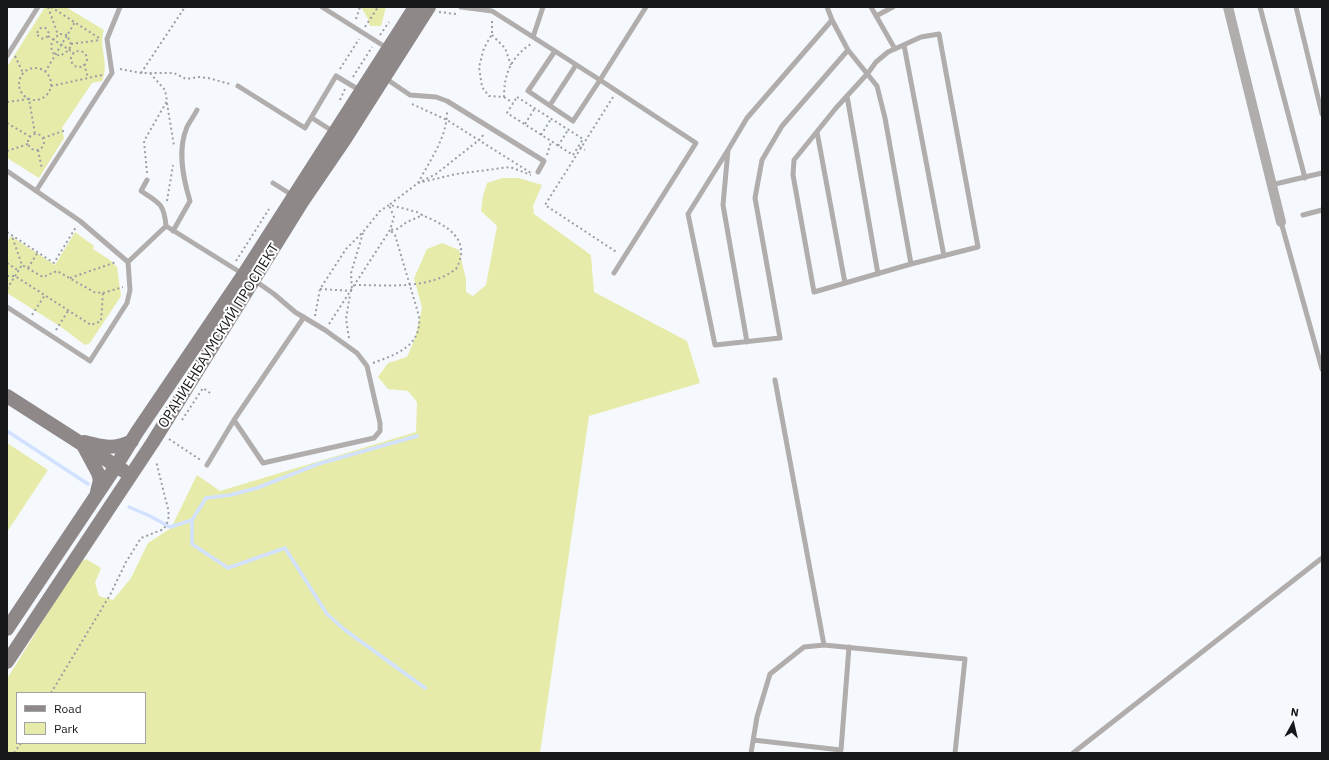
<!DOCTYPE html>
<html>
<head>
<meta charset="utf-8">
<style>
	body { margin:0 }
	#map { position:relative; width:1329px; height:760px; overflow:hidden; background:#f5f9fe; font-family:"IBM Plex Sans",sans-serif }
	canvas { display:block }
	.frame { position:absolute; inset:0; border:8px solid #16181b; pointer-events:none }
	.legend { position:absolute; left:16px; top:692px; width:130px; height:52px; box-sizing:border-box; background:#fff; border:1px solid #a2a3a4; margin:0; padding:5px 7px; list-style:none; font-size:12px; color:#16181b }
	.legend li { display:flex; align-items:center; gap:8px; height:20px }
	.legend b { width:20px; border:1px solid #a2a3a4 }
	.north { position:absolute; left:1273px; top:704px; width:40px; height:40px; -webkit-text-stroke:3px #fff; paint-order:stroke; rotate:8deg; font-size:11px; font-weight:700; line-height:16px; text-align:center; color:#16181b }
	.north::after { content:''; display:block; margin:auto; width:14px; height:18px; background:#16181b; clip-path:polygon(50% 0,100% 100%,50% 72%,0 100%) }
</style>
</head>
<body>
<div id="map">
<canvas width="1329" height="760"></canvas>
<div class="frame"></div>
<ul class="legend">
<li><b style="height:5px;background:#8f8889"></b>Road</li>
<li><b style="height:11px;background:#e6eba9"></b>Park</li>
</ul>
<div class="north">N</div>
</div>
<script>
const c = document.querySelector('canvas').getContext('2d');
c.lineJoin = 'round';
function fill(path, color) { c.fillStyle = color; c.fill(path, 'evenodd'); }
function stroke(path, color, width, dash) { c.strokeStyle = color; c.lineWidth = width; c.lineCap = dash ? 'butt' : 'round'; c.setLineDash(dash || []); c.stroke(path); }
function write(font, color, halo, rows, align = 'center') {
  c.font = font + ' "IBM Plex Sans",sans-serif'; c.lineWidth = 4; c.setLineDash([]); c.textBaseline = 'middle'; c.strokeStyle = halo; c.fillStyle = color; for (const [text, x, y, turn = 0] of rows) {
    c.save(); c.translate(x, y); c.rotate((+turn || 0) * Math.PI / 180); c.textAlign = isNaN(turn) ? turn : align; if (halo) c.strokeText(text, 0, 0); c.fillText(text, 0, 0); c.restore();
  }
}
fill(new Path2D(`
	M45,7H66L104,30C98,47 110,64 102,81L92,83L62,128L64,138L39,178L7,158V67Z
	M361,7H386L381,26H370L368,19Z
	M502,178H519L542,185L533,206L534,214L591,255L594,292L687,341L700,383L589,416L540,753H7V679L78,564L86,559L101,568L95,583L99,596L113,600L131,578L148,543L171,528L197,475L220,491L416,432L417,402L408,391L388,389L378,377L388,363L407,357L415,338L422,308L414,278L427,249L442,243L459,250L466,279V292L473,296L486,285L497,226L481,211L483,196L487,183ZM17,693H145V743H17Z
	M75,232L94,246L93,249L110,260L117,267L121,296L90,343L85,345L61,327L7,293V241L11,236L55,265Z
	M7,443L48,470L7,532Z`), '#e6eba9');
stroke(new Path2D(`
	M7,431L88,484
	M417,436L318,464L257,488L230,495L206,498L192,520V544L228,568L285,548L327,614L345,630L425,688
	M129,507L150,516L170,527L192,520`), '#d1e1ff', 3.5);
stroke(new Path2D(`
	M48,7L58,35
	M51,7L99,38
	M439,12L456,14
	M356,19L360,7
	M492,21V34L484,48L479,67L482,87L489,96L504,97C504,74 511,57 531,44
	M365,27L378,7
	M37.5 33a5.5 5.5 0 1 1 11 0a5.5 5.5 0 1 1-11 0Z
	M60,34L67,35L71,44L69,50L60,56L53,53C49,45 52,39 60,34Z
	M380,35L389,22
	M492,35L505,48L511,65
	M48,36L74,53
	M71,44L100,40
	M71 59a8 8 0 1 1 16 0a8 8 0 1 1-16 0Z
	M15,56L23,73
	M84,64L88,78
	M19 84a16 16 0 1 1 32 0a16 16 0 1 1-32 0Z
	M120,69L141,73H174L186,79L199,77L208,78L230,84
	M340,69L359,39
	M45,72L75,22
	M141,73L185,7
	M353,77L372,47
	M51,86L102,75
	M504,97L513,103
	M517,97L583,139L573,155L507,113Z
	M613,97L545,205L618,253
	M340,100L345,89
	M7,102L29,99L35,134
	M167,103L174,146
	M412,104L447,120L531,173
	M7,123L29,136
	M525,124L535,108
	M28 142a8 8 0 1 1 16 0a8 8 0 1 1-16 0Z
	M541,135L551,119
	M43,138L66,130
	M558,146L568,130
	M580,147L585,150
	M38,150L42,169
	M7,151L28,144
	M547,155L551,142
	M147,173L144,141L167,101L165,90L150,73
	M422,181L436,174L479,140L485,133
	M418,183C430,160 448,136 447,110
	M167,201L173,165
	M7,232L54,263L76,227
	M236,261L269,209
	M7,263L19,271
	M28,268L38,252
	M7,276H15L91,325L101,321L103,293L94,292L57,271L43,277L22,265
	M70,278L116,262
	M7,289L22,265L12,236
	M320,289L352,291L351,273L363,233
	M103,293L123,287
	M32,315L45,295
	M315,316L320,289L346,249L363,232L380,211L389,205C398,207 407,209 416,212C419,212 421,215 424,216C448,226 472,240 456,269C428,290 389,285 355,285
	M329,324L390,230L394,217L389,205L418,183L456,174L510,167L531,175
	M56,330L68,311
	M349,338L346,319L350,295
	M373,363C397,354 422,346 419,316L395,235L390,230L397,229L407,222L423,215
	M182,420L203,388L210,393
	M169,439L202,461
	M51,693L110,595L126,562L141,538L164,529L167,523L169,516L168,509L156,461
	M14,753L21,743`), '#9b9ea3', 2, [2, 3]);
stroke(new Path2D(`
	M322,7L387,48
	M461,7L492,11L533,37
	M543,7L533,37L600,80L646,7
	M827,7L832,20L848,50L877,86L885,118L911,264
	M871,7L895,49
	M1260,7L1305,178
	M1296,7L1322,114
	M876,16L893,7
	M939,34L978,247L911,264L814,292L793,175L794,160L836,108L868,73L876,62L888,52L921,37Z
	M904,45L944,256
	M555,51L528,91L573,121L600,80L696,143L614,273
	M7,56L38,7
	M385,78L410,95L436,97L447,101L544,161L538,172
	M238,86L305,128L336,76L361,91
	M847,96L878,274
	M550,105L576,65
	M312,118L334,132
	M817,132L845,283
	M728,150L688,214L715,345L780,338L755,198L762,160L782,126L848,50
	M7,171L80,221L128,262L130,290L127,303L90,361L7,307
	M147,180L141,191C159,203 164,203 166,226
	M273,183L292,195
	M1271,185L1322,173
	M36,191L112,73L107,39L120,7
	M1303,215L1322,210
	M1281,222L1322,369
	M173,231L190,201C183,178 177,150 187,127C190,121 194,116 197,110
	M128,262L166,226L243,274
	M747,342L723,205L728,150L747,118L832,20
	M775,380L824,645
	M234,420L263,463L374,438L380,431V423L367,366L357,353L325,330L295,312L274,294L254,280
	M207,465L234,420L304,317
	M753,740L841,750L849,647
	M751,753L757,717L770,674L804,647L824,645L965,659L955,753
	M1073,753L1322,558`), '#b1adad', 5);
stroke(new Path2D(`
	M1228,7L1281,222`), '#b1adad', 10);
stroke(new Path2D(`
	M7,396L124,471
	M84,442C103,447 114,450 132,441
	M84,447L98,473L100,480L97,492
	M7,629L116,466L137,432L244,274L415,7
	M7,662L153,442L302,202L345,139L429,7`), '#8f8889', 14);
write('14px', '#16181b', '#fff', [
	["ОРАНИЕНБАУМСКИЙ ПРОСПЕКТ",219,336,-58]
]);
</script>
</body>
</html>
